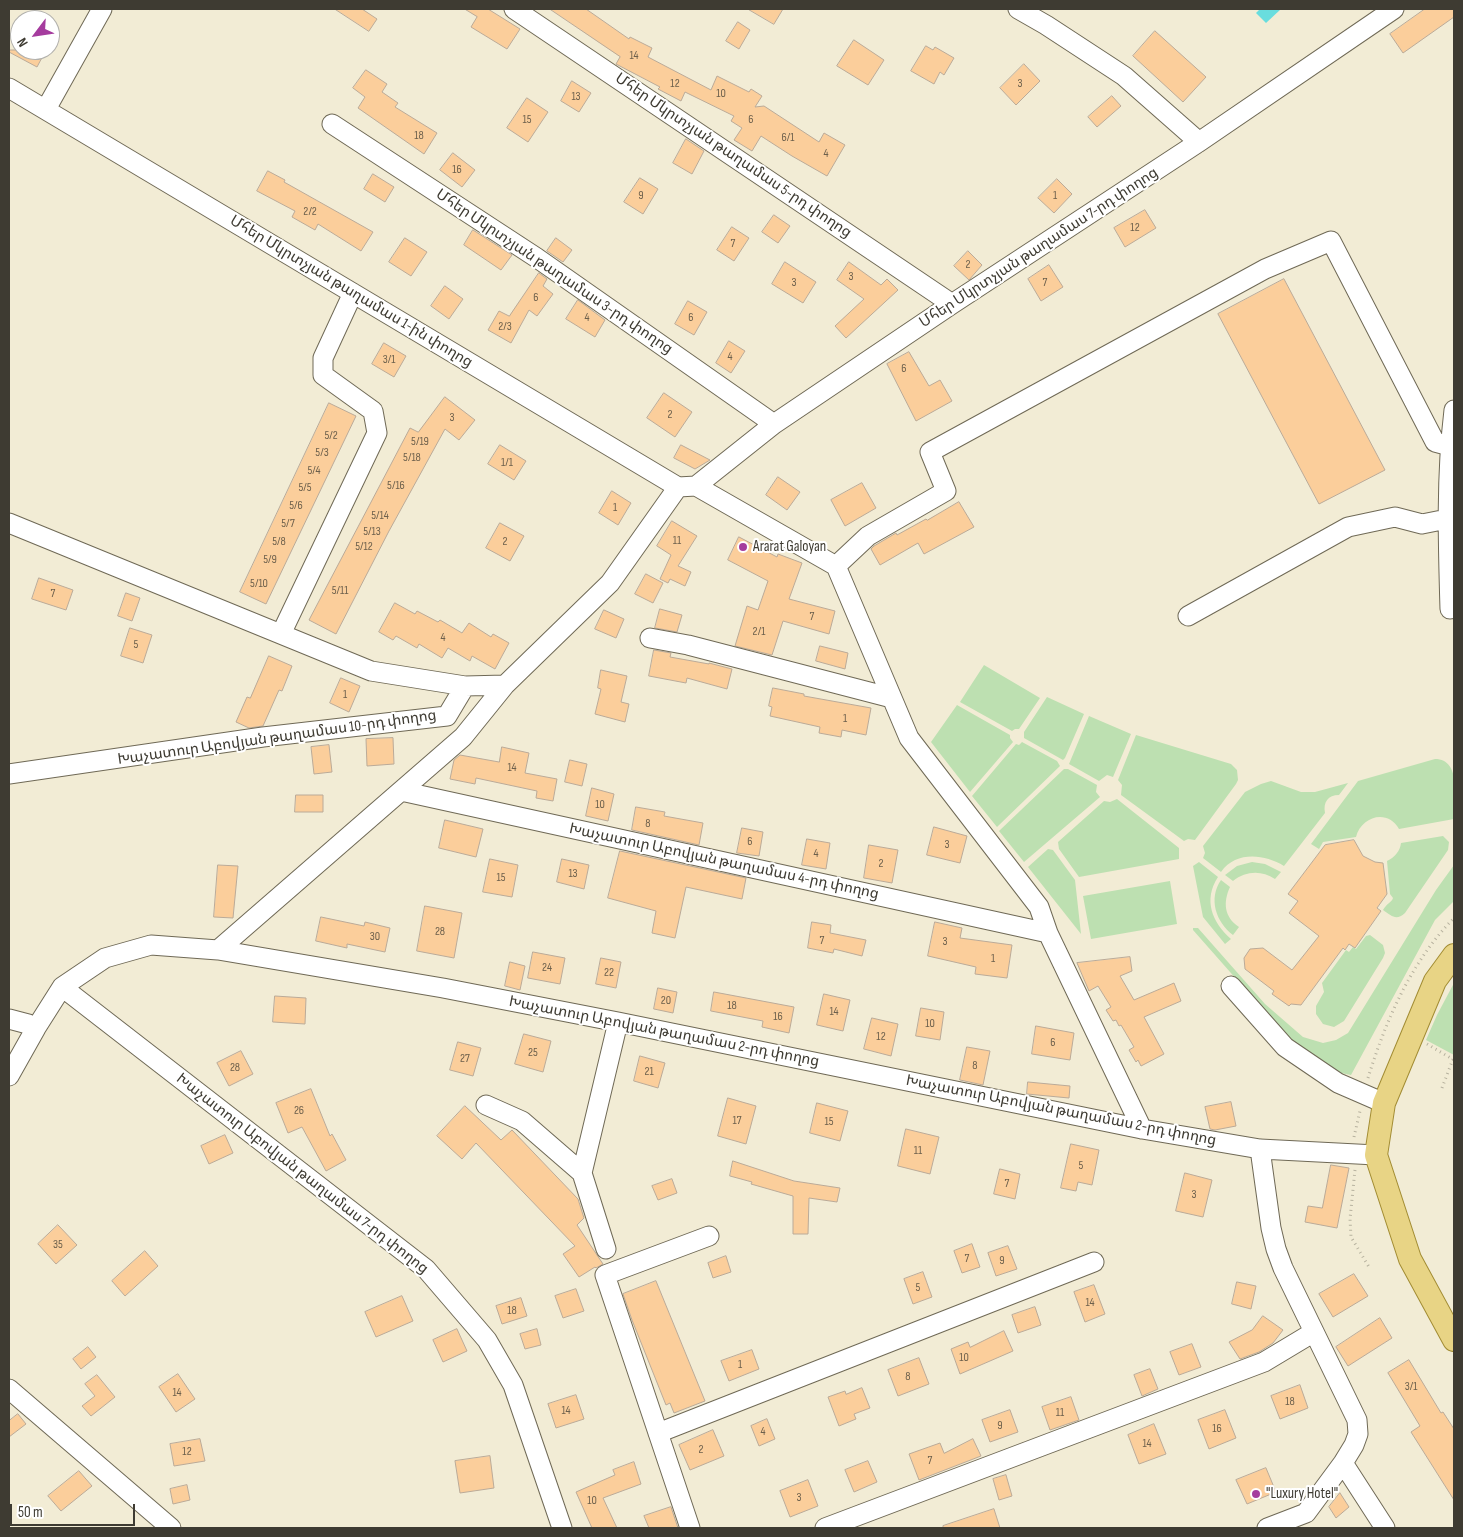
<!DOCTYPE html>
<html>
<head>
<meta charset="utf-8">
<style>
	body { margin:0 }
	#map { position:relative; width:1463px; height:1537px; overflow:hidden; background:#f2ecd5; font-family:"Sofia Sans Condensed",sans-serif }
	canvas { display:block }
	.frame { position:absolute; inset:0; border:10px solid #3e3b32; pointer-events:none }
	.north { position:absolute; left:10px; top:10px; width:50px; height:50px; box-sizing:border-box; background:#fff; border:1px solid #b2b1ad; border-radius:50%; rotate:239deg; font-size:14px; font-weight:700; line-height:20px; text-align:center; color:#3e3b32 }
	.north::after { content:''; display:block; margin:auto; width:18px; height:22px; background:#a53c9e; clip-path:polygon(50% 0,100% 100%,50% 72%,0 100%) }
	.scale { position:absolute; left:10px; top:1504px; width:125px; height:22px; box-sizing:border-box; border:2px solid #3e3b32; border-top:0; padding-left:6px; font-size:15px; line-height:18px; white-space:nowrap; color:#3e3b32; -webkit-text-stroke:4px #fff; paint-order:stroke }
</style>
</head>
<body>
<div id="map">
<canvas width="1463" height="1537"></canvas>
<div class="frame"></div>
<div class="north">N</div>
<div class="scale">50 m</div>
</div>
<script>
const c = document.querySelector('canvas').getContext('2d');
c.lineJoin = 'round';
function fill(path, color) { c.fillStyle = color; c.fill(path, 'evenodd'); }
function stroke(path, color, width, dash) { c.strokeStyle = color; c.lineWidth = width; c.lineCap = dash ? 'butt' : 'round'; c.setLineDash(dash || []); c.stroke(path); }
function write(font, color, halo, rows, align = 'center') {
  c.font = font + ' "Sofia Sans Condensed","Noto Sans Armenian",sans-serif'; c.lineWidth = 4; c.setLineDash([]); c.textBaseline = 'middle'; c.strokeStyle = halo; c.fillStyle = color; for (const [text, x, y, turn = 0] of rows) {
    c.save(); c.translate(x, y); c.rotate((+turn || 0) * Math.PI / 180); c.textAlign = isNaN(turn) ? turn : align; if (halo) c.strokeText(text, 0, 0); c.fillText(text, 0, 0); c.restore();
  }
}
fill(new Path2D(`
	M984,665L1040,698L1019,729H1015L1012,731L960,702Z
	M1047,697L1084,714L1065,758L1063,760L1024,738V732Z
	M957,705L1010,735V738L1013,742L970,792L931,742Z
	M1089,716L1131,734L1113,777L1107,775L1099,781L1069,764Z
	M1136,735L1231,764L1237,770L1238,780L1236,784L1195,840L1188,839L1184,841L1121,795L1122,785L1118,780Z
	M1022,742L1057,761L1060,766L997,827L972,796L1016,744L1019,745Z
	M1435,759C1462,759 1454,800 1454,819L1399,829C1387,808 1361,817 1356,837L1323,842L1319,849L1311,844L1358,781Z
	M1064,769H1068L1097,785L1096,792L1100,797L1024,862L999,831Z
	M1271,781L1301,792H1315L1348,783L1339,795C1328,795 1323,802 1325,813L1284,866C1264,854 1236,851 1221,872L1203,858L1205,853L1203,846L1245,792L1261,784Z
	M1117,799L1179,848V859L1079,877L1059,849L1058,842L1104,801L1110,802Z
	M1443,836L1449,842L1448,850L1405,913C1396,921 1392,916 1383,910C1386,904 1392,902 1393,898L1390,894L1387,861C1395,857 1400,851 1401,843Z
	M1048,849L1053,850L1075,880L1081,934L1028,867Z
	M1199,862L1218,877C1203,900 1212,922 1231,939L1225,944L1203,917L1193,866Z
	M1252,862L1265,864L1281,872L1275,879C1261,870 1246,871 1233,881L1225,875L1237,866Z
	M1454,865V901L1435,920L1351,1075L1341,1073L1290,1040L1193,930V928H1198L1265,1004L1303,1037L1323,1043L1336,1040L1348,1033L1436,890Z
	M1221,880L1230,887C1223,902 1224,917 1239,927L1233,935C1216,922 1208,899 1221,880Z
	M1170,881L1177,924L1091,939L1083,896Z
	M1370,935L1383,945L1385,953L1383,958L1344,1021L1334,1027L1323,1024L1316,1014V1006L1324,992L1322,983L1346,950L1349,952L1353,947L1356,949L1366,936Z
	M1454,983V1055L1426,1040L1437,1015Z`), '#bde0b1');
fill(new Path2D(`
	M1260,9H1281L1266,23L1256,13Z`), '#69ddde');
const building = new Path2D(`
	M335,9H362L377,19L369,31Z
	M465,9H488L520,29L507,49L471,27L477,17Z
	M550,9H586L629,39L630,37L652,48L648,57L711,90L717,76L749,92L751,89L762,96L755,107L764,106L819,142L824,133L845,145L827,176L792,156L761,136L752,151L734,140L742,128L731,121L734,116L685,92L681,101L658,89L660,87L616,64L620,57Z
	M748,9H783L774,24Z
	M1425,9H1454V17L1403,53L1390,34Z
	M738,22L750,30L739,49L726,41Z
	M1155,31L1206,77L1183,102L1133,56Z
	M854,40L884,60L868,85L837,66Z
	M926,46L933,50L935,47L954,58L944,75L940,72L934,84L911,71Z
	M9,50H46L37,67L9,52Z
	M1024,64L1040,81L1016,105L1000,88Z
	M366,70L387,84L382,92L398,103L395,107L437,133L424,154L358,108L365,97L353,88Z
	M572,81L591,93L579,112L561,101Z
	M1112,96L1121,106L1097,127L1088,117Z
	M527,98L548,112L528,142L507,128Z
	M686,139L704,151L692,174L673,163Z
	M453,153L475,170L462,187L440,170Z
	M268,171L285,180L284,182L373,232L361,251L318,224L315,230L292,217L295,211L257,191Z
	M373,174L394,187L385,202L364,189Z
	M640,178L658,189L643,214L624,202Z
	M1057,179L1072,194L1054,213L1038,198Z
	M1145,210L1156,228L1125,247L1114,228Z
	M774,215L790,226L778,243L762,232Z
	M732,227L749,238L734,261L717,250Z
	M473,230L512,255L501,270L464,245Z
	M405,238L427,252L411,276L389,262Z
	M556,238L572,250L563,262L547,251Z
	M968,251L982,265L969,280L954,266Z
	M785,262L816,282L803,303L772,284Z
	M849,262L881,285L887,279L898,290L846,338L835,326L864,299L837,280Z
	M1049,265L1063,287L1041,301L1028,279Z
	M539,273L547,279L543,286L553,294L537,316L529,310L511,343L488,330L499,311L509,316Z
	M1284,279L1385,470L1319,504L1218,314Z
	M445,286L463,299L449,319L431,306Z
	M578,300L605,320L595,337L566,319Z
	M688,301L707,312L694,335L675,324Z
	M729,341L745,351L731,373L716,363Z
	M384,343L406,356L394,377L372,364Z
	M909,352L929,386L940,380L952,401L916,421L887,364Z
	M664,393L692,412L675,437L647,418Z
	M445,397L475,420L459,440L445,429L389,531L336,634L309,620L410,428L418,432Z
	M329,403L356,416L266,604L240,592Z
	M500,445L526,461L514,480L488,464Z
	M681,445L710,460L695,469L674,458Z
	M778,477L800,492L787,510L766,495Z
	M862,483L876,508L845,526L831,500Z
	M612,491L631,503L618,525L599,513Z
	M959,502L974,527L924,554L918,543L880,565L871,549L874,546L896,533L897,535L926,519L927,520Z
	M672,521L697,536L678,566L691,572L685,586L670,579L668,583L660,579L671,555L657,546Z
	M500,523L524,536L510,561L486,548Z
	M739,537L777,557L778,554L802,563L789,599L835,611L829,634L783,621L772,655L735,646L747,606L758,610L768,581L728,560Z
	M646,574L663,583L653,603L635,594Z
	M39,578L73,590L66,610L32,599Z
	M126,593L140,598L132,621L118,616Z
	M395,603L415,614L417,611L438,622L440,620L462,633L469,623L491,637L493,634L509,643L495,669L472,656L470,661L448,648L442,658L419,644L417,648L396,636L393,640L379,632Z
	M660,609L682,615L677,632L655,628Z
	M604,610L624,619L616,638L595,629Z
	M130,628L152,635L143,663L121,656Z
	M820,646L848,653L845,669L816,661Z
	M654,650L671,653L670,657L709,664V663L732,669L727,689L687,678L686,683L649,676Z
	M269,656L292,666L282,691L279,690L263,726L249,728L236,722L247,697L250,698Z
	M601,670L627,676L621,702L629,704L625,722L595,714L601,689L598,688Z
	M341,678L360,686L349,712L330,703Z
	M773,688L804,694V696L871,708L866,735L842,730L841,737L819,733L820,727L770,716L772,707L769,706Z
	M393,738L394,764L367,766L366,739Z
	M329,745L332,772L314,774L311,747Z
	M502,747L529,753L525,773L557,779L553,801L536,798L537,791L476,778L475,784L450,779L454,760L460,755L499,762Z
	M570,760L587,764L582,786L565,782Z
	M592,788L614,794L608,821L586,816Z
	M296,795H323V812H295Z
	M636,807L665,812L664,816L703,823L699,845L632,830Z
	M445,820L483,829L476,857L439,848Z
	M934,827L967,836L960,863L927,855Z
	M742,828L763,832L759,856L737,853Z
	M807,839L830,843L826,869L802,865Z
	M1354,840L1363,856L1375,862L1383,863L1387,894L1377,908L1381,911L1355,948L1349,944L1345,950L1343,948L1301,1005L1291,1004L1289,1006L1272,994L1274,991L1245,969L1244,958L1250,949L1263,948L1292,970L1319,936L1289,913L1298,901L1288,894L1325,845Z
	M869,845L898,850L892,883L864,878Z
	M620,851L746,878L742,899L686,887L675,938L652,933L656,911L608,898Z
	M490,859L518,865L512,897L483,892Z
	M562,859L589,865L584,889L557,882Z
	M218,865L238,866L233,918L214,917Z
	M425,906L462,913L454,958L417,951Z
	M321,917L364,926L365,922L390,928L385,952L347,944V948L316,941Z
	M812,922L831,925L830,933L866,940L862,956L834,949L833,953L808,948Z
	M935,922L962,928L960,938L1012,945L1007,978L975,974L976,967L928,956Z
	M533,952L565,958L560,984L528,978Z
	M1130,957L1132,971L1120,976L1134,1000L1174,983L1181,1001L1144,1017L1164,1054L1141,1066L1138,1060L1136,1062L1129,1050L1134,1047L1121,1025L1119,1026L1116,1020L1113,1021L1106,1010L1111,1007L1098,986L1089,991L1077,963Z
	M601,958L621,962L616,988L596,984Z
	M510,962L525,966L520,990L505,986Z
	M658,988L677,992L673,1013L654,1009Z
	M714,992L794,1007L789,1033L762,1027L763,1021L711,1011Z
	M824,994L850,1000L843,1031L817,1025Z
	M275,996L306,998L305,1024L273,1022Z
	M921,1008L944,1012L940,1040L916,1036Z
	M872,1018L898,1024L891,1056L864,1049Z
	M1036,1026L1074,1033L1070,1060L1032,1054Z
	M524,1034L551,1041L543,1072L515,1064Z
	M458,1042L481,1048L473,1076L450,1070Z
	M967,1047L990,1051L983,1085L960,1080Z
	M241,1051L253,1074L229,1086L217,1063Z
	M640,1056L665,1063L658,1088L634,1081Z
	M1028,1082L1070,1086L1069,1098L1027,1094Z
	M311,1089L330,1136L332,1134L346,1160L326,1171L302,1127L288,1133L276,1103Z
	M728,1098L756,1106L746,1144L718,1136Z
	M1231,1102L1236,1126L1215,1130L1210,1129L1205,1107Z
	M817,1103L848,1111L840,1141L810,1133Z
	M465,1106L501,1140L512,1130L578,1199L584,1218L577,1225L603,1264L596,1268L595,1267L579,1277L563,1254L575,1246L476,1143L462,1159L437,1136Z
	M906,1129L939,1137L930,1174L898,1166Z
	M225,1135L233,1153L209,1164L201,1146Z
	M1071,1144L1099,1150L1092,1185L1078,1182L1076,1191L1061,1188Z
	M733,1161L794,1181L840,1188L837,1202L809,1198L808,1234H793V1196L751,1184L752,1182L730,1176Z
	M1331,1165L1349,1168L1337,1228L1305,1222L1308,1206L1322,1208Z
	M1000,1169L1020,1174L1015,1199L994,1194Z
	M1185,1173L1212,1180L1203,1217L1176,1211Z
	M672,1179L677,1193L658,1200L652,1186Z
	M58,1225L77,1245L56,1264L38,1244Z
	M972,1244L980,1267L962,1273L954,1251Z
	M1008,1246L1017,1269L996,1276L988,1253Z
	M145,1251L158,1266L125,1296L112,1281Z
	M726,1256L731,1272L713,1278L708,1263Z
	M923,1272L932,1297L913,1304L904,1279Z
	M1354,1274L1368,1296L1333,1317L1319,1294Z
	M656,1281L705,1401L674,1413L670,1403L666,1405L632,1320L623,1294Z
	M1237,1282L1256,1286L1251,1309L1232,1304Z
	M1094,1285L1105,1314L1085,1322L1074,1292Z
	M576,1289L584,1311L563,1318L555,1296Z
	M402,1296L413,1321L376,1337L365,1312Z
	M521,1298L527,1316L502,1324L496,1306Z
	M1035,1307L1041,1325L1018,1333L1012,1315Z
	M1263,1316L1283,1330L1273,1343L1259,1352L1240,1359L1229,1342L1252,1330Z
	M1380,1318L1392,1338L1348,1366L1336,1347Z
	M457,1329L467,1351L443,1362L433,1340Z
	M537,1329L541,1345L525,1349L520,1334Z
	M1004,1331L1013,1351L960,1374L951,1349L968,1342L970,1347Z
	M1192,1344L1201,1367L1179,1375L1170,1352Z
	M88,1347L96,1357L81,1369L73,1359Z
	M752,1350L759,1369L729,1381L721,1361Z
	M919,1358L929,1384L898,1396L888,1370Z
	M1409,1360L1441,1413L1443,1412L1454,1429V1500L1411,1432L1420,1426L1388,1373Z
	M1150,1369L1158,1389L1142,1396L1134,1375Z
	M178,1374L195,1399L176,1412L159,1387Z
	M97,1375L115,1397L91,1416L82,1406L95,1396L85,1384Z
	M1300,1385L1308,1408L1280,1419L1271,1396Z
	M862,1388L870,1408L854,1414L856,1419L839,1426L828,1397L845,1391L846,1394Z
	M576,1395L584,1419L556,1428L548,1404Z
	M1071,1397L1079,1420L1050,1430L1042,1407Z
	M1010,1410L1018,1432L990,1442L982,1420Z
	M1225,1410L1236,1438L1209,1449L1198,1420Z
	M18,1414L26,1424L9,1437V1421Z
	M767,1419L775,1439L759,1446L751,1426Z
	M1154,1424L1166,1454L1139,1464L1128,1435Z
	M713,1430L724,1456L690,1470L679,1445Z
	M200,1439L205,1461L174,1466L170,1444Z
	M973,1439L981,1456L919,1480L909,1454L940,1443L944,1453Z
	M490,1456L494,1488L460,1493L455,1461Z
	M868,1461L877,1482L854,1492L845,1470Z
	M634,1462L641,1484L603,1498L617,1528H592L576,1492L615,1475L613,1470Z
	M1266,1468L1276,1492L1247,1504L1236,1480Z
	M79,1471L92,1486L61,1511L48,1496Z
	M1006,1475L1012,1496L999,1500L993,1479Z
	M808,1480L818,1506L790,1517L780,1491Z
	M187,1485L190,1500L173,1504L170,1489Z
	M1340,1493L1349,1507L1336,1518L1329,1507Z
	M671,1507L678,1528H649L644,1516Z
	M994,1509L1000,1528H943V1526Z`);
fill(building, '#fbce9b');
stroke(building, '#baaa98', 1);
const minor = new Path2D(`
	M514,9L952,304
	M1018,9L1046,25L1124,76L1199,142
	M9,88L678,487L696,486
	M46,109L102,9
	M332,124L537,258L774,424
	M696,486L774,424L952,304L1199,142L1394,9
	M696,486L836,566L909,738L1039,907L1048,933L1142,1129
	M9,523L371,671L465,686L505,685L610,583L678,487
	M836,566L868,536L946,491L930,452L1265,269L1331,241L1435,442L1450,446
	M1450,609C1448,543 1446,477 1454,410
	M1188,616L1348,527L1395,517L1422,524L1447,519
	M281,634L377,433L373,411L323,375V358L353,293
	M650,638L688,645L892,698
	M9,774L263,737L447,716L465,686
	M401,791L1048,933
	M218,950L463,737L505,685
	M1231,986L1285,1047L1338,1083L1384,1103
	M62,987L426,1269L487,1340L513,1385L562,1528
	M9,1019L28,1024L36,1028
	M9,1076L36,1028L62,987L105,958L151,945L218,950L443,988L618,1022L1142,1129L1260,1149L1376,1155
	M486,1105L522,1121L582,1173L618,1022
	M1260,1149L1271,1228L1276,1249L1283,1268L1357,1420L1358,1434L1354,1445L1343,1463L1306,1513L1267,1528
	M582,1173L606,1249
	M9,1389L171,1528
	M658,1433L1094,1262
	M1343,1463L1385,1528
	M690,1528L605,1275L709,1236
	M825,1528L1264,1362L1314,1332`);
const major = new Path2D(`
	M1454,955L1435,981L1384,1103L1376,1155L1410,1259L1454,1340`);
stroke(minor, '#6f6956', 21);
stroke(major, '#a28c33', 24);
stroke(new Path2D(`
	M1427,1044L1454,1060
	M1368,1078C1386,1020 1411,962 1454,918
	M1442,1088L1453,1059
	M1354,1137L1360,1111
	M1355,1170L1350,1219L1351,1237L1369,1267`), '#b7b29f', 3, [1, 4]);
stroke(minor, '#fff', 19);
stroke(major, '#e8d485', 22);
for (const [x, y, r, color] of [
	[743,547,5,"#a53c9e"],
	[1256,1494,5,"#a53c9e"]
]) { const dot = new Path2D(); dot.arc(x, y, r, 0, 2 * Math.PI); c.fillStyle = color; c.fill(dot); stroke(dot, '#fff', 2); }
write('12px', '#6d604c', null, [
	["14",634,56],
	["12",675,84],
	["3",1020,84],
	["10",721,94],
	["13",576,97],
	["15",527,120],
	["6",751,120],
	["18",419,136],
	["6/1",788,138],
	["4",826,154],
	["16",457,170],
	["9",641,196],
	["1",1055,196],
	["2/2",310,212],
	["12",1135,228],
	["7",733,244],
	["2",968,265],
	["3",851,277],
	["3",794,283],
	["7",1045,283],
	["6",536,298],
	["4",587,318],
	["6",691,318],
	["2/3",505,327],
	["4",730,357],
	["3/1",389,360],
	["6",904,369],
	["2",670,415],
	["3",452,418],
	["5/2",331,436],
	["5/19",420,442],
	["5/3",322,453],
	["5/18",412,458],
	["1/1",507,463],
	["5/4",314,471],
	["5/16",396,486],
	["5/5",305,488],
	["5/6",296,506],
	["1",615,508],
	["5/14",380,516],
	["5/7",288,524],
	["5/13",372,532],
	["11",677,541],
	["5/8",279,542],
	["2",505,542],
	["5/12",364,547],
	["5/9",270,560],
	["5/10",259,584],
	["5/11",340,591],
	["7",53,594],
	["7",812,617],
	["2/1",759,632],
	["4",443,638],
	["5",136,645],
	["1",345,695],
	["1",845,719],
	["14",512,768],
	["10",600,805],
	["8",648,824],
	["6",750,842],
	["3",947,845],
	["4",816,854],
	["2",881,864],
	["13",573,874],
	["15",501,878],
	["28",440,932],
	["30",375,937],
	["7",822,941],
	["3",945,942],
	["1",993,959],
	["24",547,968],
	["22",609,973],
	["20",666,1001],
	["18",732,1006],
	["14",834,1012],
	["16",778,1017],
	["10",930,1024],
	["12",881,1037],
	["6",1053,1043],
	["25",533,1053],
	["27",465,1059],
	["8",975,1066],
	["28",235,1068],
	["21",649,1072],
	["26",299,1111],
	["17",737,1121],
	["15",829,1122],
	["11",918,1151],
	["5",1081,1166],
	["7",1007,1184],
	["3",1194,1195],
	["35",58,1245],
	["7",967,1259],
	["9",1002,1261],
	["5",918,1288],
	["14",1090,1303],
	["18",512,1311],
	["10",964,1358],
	["1",740,1365],
	["8",908,1377],
	["3/1",1411,1387],
	["14",177,1393],
	["18",1290,1402],
	["14",566,1411],
	["11",1060,1413],
	["9",1000,1426],
	["16",1217,1429],
	["4",763,1432],
	["14",1147,1444],
	["2",701,1450],
	["12",187,1452],
	["7",930,1461],
	["3",799,1498],
	["10",592,1501]
]);
write('15px', '#3e3b32', '#fff', [
	["Մհեր Մկրտչյան թաղամաս 5-րդ փողոց",733,156,34],
	["Մհեր Մկրտչյան թաղամաս 7-րդ փողոց",1039,248,-33],
	["Մհեր Մկրտչյան թաղամաս 3-րդ փողոց",554,272,34],
	["Մհեր Մկրտչյան թաղամաս 1-ին փողոց",351,292,31],
	["Խաչատուր Աբովյան թաղամաս 10-րդ փողոց",277,738,-8],
	["Խաչատուր Աբովյան թաղամաս 4-րդ փողոց",724,862,12],
	["Խաչատուր Աբովյան թաղամաս 2-րդ փողոց",664,1032,11],
	["Խաչատուր Աբովյան թաղամաս 2-րդ փողոց",1061,1111,11],
	["Խաչատուր Աբովյան թաղամաս 7-րդ փողոց",302,1174,38]
]);
write('15px', '#3e3b32', '#fff', [
	["Ararat Galoyan",753,547],
	["\"Luxury Hotel\"",1266,1494]
], 'left');
</script>
</body>
</html>
